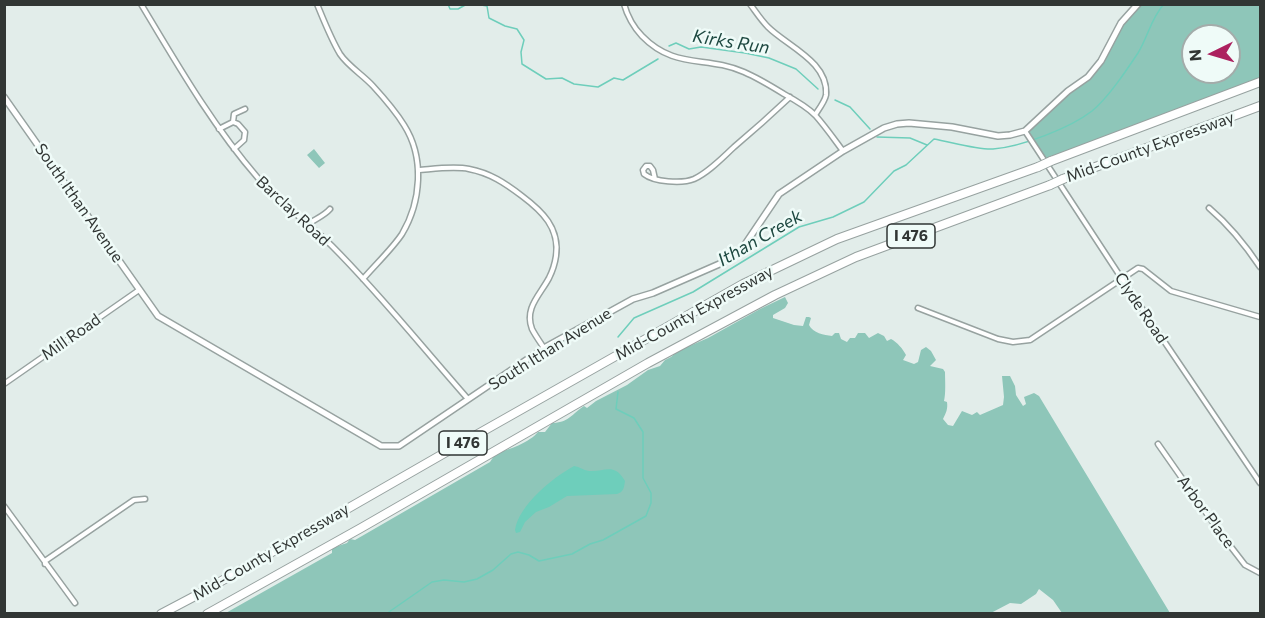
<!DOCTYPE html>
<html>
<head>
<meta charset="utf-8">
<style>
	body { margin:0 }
	#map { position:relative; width:1265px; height:618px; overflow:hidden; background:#e2edea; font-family:Commissioner,sans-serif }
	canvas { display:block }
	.frame { position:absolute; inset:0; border:6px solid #313634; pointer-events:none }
	.north { position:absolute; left:1181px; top:24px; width:60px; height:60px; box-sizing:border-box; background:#effbf8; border:2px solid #a3acaa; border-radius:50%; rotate:265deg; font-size:16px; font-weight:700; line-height:24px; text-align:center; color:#313634 }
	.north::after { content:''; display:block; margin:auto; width:21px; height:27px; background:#ac215f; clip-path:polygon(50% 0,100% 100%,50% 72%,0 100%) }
</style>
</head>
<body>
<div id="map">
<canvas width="1265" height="618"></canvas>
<div class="frame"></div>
<div class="north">N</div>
</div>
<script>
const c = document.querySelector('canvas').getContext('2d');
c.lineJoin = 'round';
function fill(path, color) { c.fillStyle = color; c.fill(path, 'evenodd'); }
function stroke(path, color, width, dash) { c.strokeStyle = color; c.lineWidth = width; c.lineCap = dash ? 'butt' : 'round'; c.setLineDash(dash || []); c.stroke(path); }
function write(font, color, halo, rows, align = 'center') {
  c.font = font + ' Commissioner,sans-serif'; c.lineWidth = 5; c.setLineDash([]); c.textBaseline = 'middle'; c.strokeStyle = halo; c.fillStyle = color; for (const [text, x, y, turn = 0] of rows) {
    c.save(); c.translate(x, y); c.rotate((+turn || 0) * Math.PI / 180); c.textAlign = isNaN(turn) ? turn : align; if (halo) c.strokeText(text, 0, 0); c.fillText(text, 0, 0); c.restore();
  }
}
fill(new Path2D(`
	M1138,5H1260V78L1043,165L1025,131L1088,77L1101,61L1121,23ZM1193,36H1229V72H1193Z
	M314,149L325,163L319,168L307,155Z
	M785,297L788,303L785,308L773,315V318L794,325L803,326L806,317H809L811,318L809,325C813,333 824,335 832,336L835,333H839L841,339L847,342L850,338H855L858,333H865L869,338L878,333L884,336L887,341L891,339C897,342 903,349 906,355L903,360L914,364L918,362L921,350L926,347L931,351L936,360L930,366L943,369L945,372C945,380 946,393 944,401L947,402C948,409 946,413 943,419L948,425L953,426L962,411L972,415L977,412L980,415L1003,405L1004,397L1002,376H1010L1015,386L1016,395L1023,406L1026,404L1024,397L1034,393L1039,396L1170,613H1062L1053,600L1039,589L1036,594L1021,604L1010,603L989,614H224L332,553V548L347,543L350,539L355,540L362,536L490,462L496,453C509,450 530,442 538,432H545L552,423C568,423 572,414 584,406L587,408L596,401L627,385L648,370L660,366L665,360L671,357L678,351L708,338L760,309Z`), '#8ec6b9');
fill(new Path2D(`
	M574,466C580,467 583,470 589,471C605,472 614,462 625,481C624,487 624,492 617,494L567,496L549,507L536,512L525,522L520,532L516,533L515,530C519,505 552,478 574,466Z`), '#6ecebb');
stroke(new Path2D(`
	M448,4L450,9H458L467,4
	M475,4L487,6L489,18L505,26L517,29L524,40L521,52L522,64L546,79L562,78L574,84L598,87L614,78L623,80L658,59
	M669,46L676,43L689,49L701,47L745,53L769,58L796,69L818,89
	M835,100L850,107L870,129
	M877,137L910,138L927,145
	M618,337L634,318L693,292L799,227L833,217L864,202L894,171L906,165L934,139C951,142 978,150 993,149C1021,147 1070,128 1092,111C1108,98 1126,71 1138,53C1148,37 1151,18 1164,4
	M386,614L432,582L444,580L464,582L477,579L493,570L511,554L518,552L529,555L539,561L572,554L590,544L603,540L646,516L651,503V493L643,478V432L634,418L616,409L618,392`), '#6ecebb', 1.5);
const minor = new Path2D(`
	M141,4C177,64 212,125 258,178C280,204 308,222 332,246C380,294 423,348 468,399
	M317,4C324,21 331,39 340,54C348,66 363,75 373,86C384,98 396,112 404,125C425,158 421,202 402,234C392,249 375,265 363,279
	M624,4C627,15 634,28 642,36C675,70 706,55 744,72C758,78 771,86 784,94C795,100 806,106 815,115C825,126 834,139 843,151
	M750,4C756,12 761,20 768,27C787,46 829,62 826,95C825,101 819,109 815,115
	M233,122L234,114L245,109
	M219,129L233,122L238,124L245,132L244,140L234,149
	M1025,131L1122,279L1260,483
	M418,170C433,169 454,166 469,169C490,173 505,183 522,196C542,211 560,228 556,256C555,263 552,272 549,278C540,295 524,308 532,329C535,335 540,342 544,348
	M655,179L653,170L650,166H646L643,170L644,174C654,182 682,184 694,179C709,172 722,158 734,147C753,131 772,114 790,97
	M1209,208C1229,225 1246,246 1260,267
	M307,225C315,219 324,216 330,209
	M918,308L998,339L1013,342L1030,340L1138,268L1143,269L1171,291L1260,317
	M4,384L139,290
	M1158,444L1221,534L1245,565L1260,573
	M4,506L75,603
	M45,564V561L134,500L145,499`);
const tertiary = new Path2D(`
	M4,97L158,316L381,446H399L544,348L633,299L653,293L724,262L744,246L779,194L843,151L884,128L897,124L909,123L952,127L998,136L1010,135L1025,131L1068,91L1088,77L1101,61L1121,23L1138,4`);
const motorway = new Path2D(`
	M1051,161L1260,82
	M1063,179L1260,106
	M161,614L197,595L462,443L743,284L837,239L1038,167
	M207,614L361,528L648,363L775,295L856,257L1050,185`);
stroke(minor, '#97a2a0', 7);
stroke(tertiary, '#97a2a0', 8);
stroke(motorway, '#97a2a0', 10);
stroke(minor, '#fff', 4);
stroke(tertiary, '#fff', 5);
stroke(motorway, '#fff', 8);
const motorwayBridge = new Path2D(`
	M1038,167L1051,161
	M1050,185L1063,179`);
stroke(motorwayBridge, '#97a2a0', 10, []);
stroke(motorwayBridge, '#fff', 8);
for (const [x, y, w] of [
	[911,236,48],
	[463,443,48]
]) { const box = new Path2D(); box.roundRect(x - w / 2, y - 12, w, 24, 4.5); c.fillStyle = '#effbf8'; c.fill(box); stroke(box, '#313634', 1.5); }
write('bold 15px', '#313634', null, [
	["I 476",911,236],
	["I 476",463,443]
]);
write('16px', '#313634', '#effbf8', [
	["Mid-County Expressway",1150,147,-20],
	["South Ithan Avenue",79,203,55],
	["Barclay Road",293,211,43],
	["Clyde Road",1141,308,56],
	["Mid-County Expressway",694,313,-29],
	["Mill Road",71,337,-35],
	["South Ithan Avenue",550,349,-32],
	["Arbor Place",1206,512,54],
	["Mid-County Expressway",271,552,-30]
]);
write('italic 18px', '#1e4941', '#effbf8', [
	["Kirks Run",731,42,9],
	["Ithan Creek",760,238,-30]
]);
</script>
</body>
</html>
